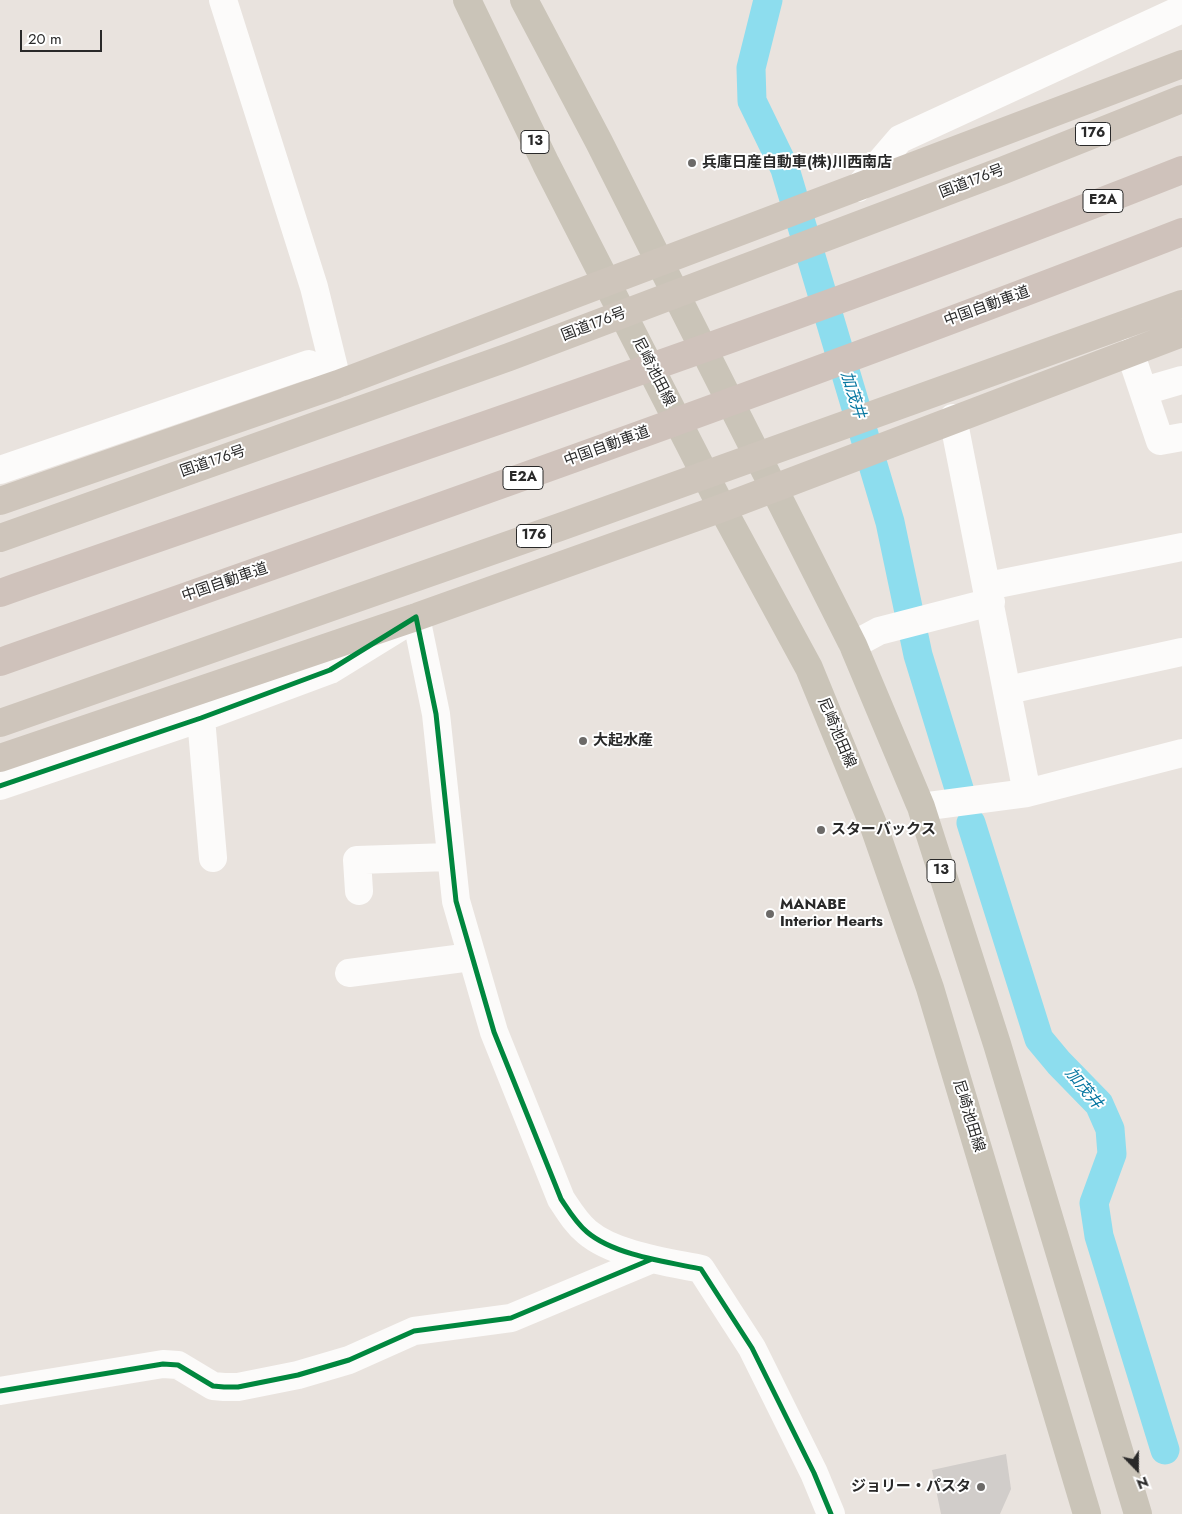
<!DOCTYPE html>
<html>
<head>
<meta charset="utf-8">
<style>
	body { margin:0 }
	#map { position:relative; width:1182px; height:1514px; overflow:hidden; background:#e9e3de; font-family:Jost,sans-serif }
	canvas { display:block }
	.north { position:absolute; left:1112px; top:1444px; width:50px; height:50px; -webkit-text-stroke:4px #fff; paint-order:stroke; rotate:158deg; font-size:14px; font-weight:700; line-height:20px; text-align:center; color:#292929 }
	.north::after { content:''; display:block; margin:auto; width:18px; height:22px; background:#292929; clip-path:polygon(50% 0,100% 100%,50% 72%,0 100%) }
	.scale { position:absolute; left:20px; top:30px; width:82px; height:22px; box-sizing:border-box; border:2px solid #292929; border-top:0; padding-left:6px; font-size:15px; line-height:18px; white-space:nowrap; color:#292929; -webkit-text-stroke:4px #fff; paint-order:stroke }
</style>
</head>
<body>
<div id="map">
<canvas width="1182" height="1514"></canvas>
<div class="north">N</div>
<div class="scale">20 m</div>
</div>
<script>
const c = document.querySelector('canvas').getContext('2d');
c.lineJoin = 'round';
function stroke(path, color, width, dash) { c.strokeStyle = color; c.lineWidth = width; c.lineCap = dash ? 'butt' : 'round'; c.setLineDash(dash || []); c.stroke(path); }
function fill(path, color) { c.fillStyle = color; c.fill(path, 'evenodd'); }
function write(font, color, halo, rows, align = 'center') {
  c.font = font + ' Jost,"Noto Sans JP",sans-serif'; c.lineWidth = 4; c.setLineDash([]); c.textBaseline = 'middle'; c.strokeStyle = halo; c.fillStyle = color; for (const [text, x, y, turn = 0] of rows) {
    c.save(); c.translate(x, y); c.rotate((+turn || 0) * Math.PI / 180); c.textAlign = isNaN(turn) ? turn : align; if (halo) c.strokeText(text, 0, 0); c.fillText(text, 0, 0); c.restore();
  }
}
stroke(new Path2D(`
	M768,0L751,68L752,101L785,169L890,522L918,655L961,795
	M971,823L1039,1039L1059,1063L1099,1104L1110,1129L1112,1154L1094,1203L1099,1236L1165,1450`), '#8dddee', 29);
fill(new Path2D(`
	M1006,1454L1011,1489L1000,1514H941L932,1470Z`), '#d1cdca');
stroke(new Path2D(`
	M223,0L314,287L338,384
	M858,188L900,139L1182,9
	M1130,352L1160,441L1182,437
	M1144,391L1182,380
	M953,418L1027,793
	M0,470L309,364L338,384
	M988,586L1182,547
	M853,645L879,631L991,602
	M1008,690L1182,652
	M201,718L213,858
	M0,786L201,718L330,670L416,617L436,714L456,901L494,1032L561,1199C569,1211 576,1223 587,1232C614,1255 667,1262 701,1269L752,1348L814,1473L831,1514
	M921,807L1027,793L1182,753
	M359,891L357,860L450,857
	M349,973L471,957
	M0,1391L163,1364L178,1365L213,1386L224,1387H238L298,1375L349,1360L414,1331L511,1318L652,1259`), '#fcfbfa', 28);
stroke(new Path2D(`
	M467,0L546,164L722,508L809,668L873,824L930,988L1087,1514
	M524,0L599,142L853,645L921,807L997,1044L1138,1514`), '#cac4b8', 28);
stroke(new Path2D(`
	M0,501L338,384L1182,64
	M0,538L509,357L1004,170L1182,99
	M0,723L560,527L1182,304
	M0,758L416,617L722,508L1182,333`), '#cec5bb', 28);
stroke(new Path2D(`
	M0,593C395,455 793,324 1182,170
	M0,662C395,523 791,384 1182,232`), '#cfc2bb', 28);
stroke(new Path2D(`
	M0,786L201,718L330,670L416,617L436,714L456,901L494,1032L561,1199C569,1211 576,1223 587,1232C614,1255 667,1262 701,1269L752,1348L814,1473L831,1514
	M0,1391L163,1364L178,1365L213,1386L224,1387H238L298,1375L349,1360L414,1331L511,1318L652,1259`), '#00873e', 5);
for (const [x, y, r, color] of [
	[692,163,5,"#6c6a68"],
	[583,741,5,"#6c6a68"],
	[821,830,5,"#6c6a68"],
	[770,914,5,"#6c6a68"],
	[981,1487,5,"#6c6a68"]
]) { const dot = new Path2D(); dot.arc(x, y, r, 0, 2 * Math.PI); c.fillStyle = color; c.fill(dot); stroke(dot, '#fff', 2); }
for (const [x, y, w] of [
	[1093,134,35],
	[535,142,28],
	[1103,201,40],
	[523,478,40],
	[534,536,35],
	[941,871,28]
]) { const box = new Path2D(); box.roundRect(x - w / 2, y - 11.5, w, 23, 4); c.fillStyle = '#fff'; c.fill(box); stroke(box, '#292929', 1); }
write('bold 14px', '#292929', null, [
	["176",1093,134],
	["13",535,142],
	["E2A",1103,201],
	["E2A",523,478],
	["176",534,536],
	["13",941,871]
]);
write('bold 15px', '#292929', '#fff', [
	["兵庫日産自動車(株)川西南店",702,163],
	["大起水産",593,741],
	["スターバックス",831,830],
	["MANABE",780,905],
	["Interior Hearts",780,922],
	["ジョリー・パスタ",971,1487,"right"]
], 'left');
write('15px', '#292929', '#fff', [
	["国道176号",972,182,-21],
	["中国自動車道",987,307,-20],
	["国道176号",594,325,-21],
	["尼崎池田線",653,372,63],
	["中国自動車道",607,447,-20],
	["国道176号",213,462,-19],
	["中国自動車道",225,583,-19],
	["尼崎池田線",836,733,67],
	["尼崎池田線",968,1116,73]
]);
write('italic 16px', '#0677a1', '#fff', [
	["加茂井",852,395,73],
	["加茂井",1083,1089,50]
]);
</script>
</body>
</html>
